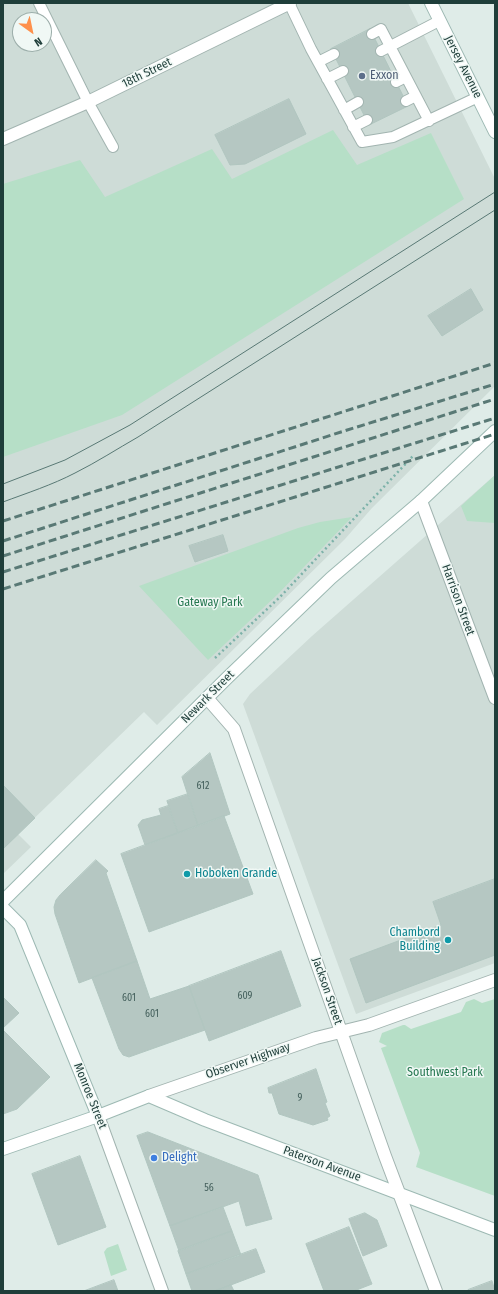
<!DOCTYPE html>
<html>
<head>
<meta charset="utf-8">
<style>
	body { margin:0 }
	#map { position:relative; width:498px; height:1294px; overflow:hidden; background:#dfece8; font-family:"Fira Sans Condensed",sans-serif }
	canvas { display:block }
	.frame { position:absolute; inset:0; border:4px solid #1f3e3a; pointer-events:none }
	.north { position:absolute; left:12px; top:12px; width:40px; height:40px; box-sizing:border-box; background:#f0f8f5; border:1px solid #9caeaa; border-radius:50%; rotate:147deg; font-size:11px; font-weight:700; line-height:16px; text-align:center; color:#1f3e3a }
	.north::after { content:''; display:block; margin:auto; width:14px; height:18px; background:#fe904c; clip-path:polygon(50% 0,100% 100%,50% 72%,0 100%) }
</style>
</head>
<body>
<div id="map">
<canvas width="498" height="1294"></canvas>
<div class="frame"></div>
<div class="north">N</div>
</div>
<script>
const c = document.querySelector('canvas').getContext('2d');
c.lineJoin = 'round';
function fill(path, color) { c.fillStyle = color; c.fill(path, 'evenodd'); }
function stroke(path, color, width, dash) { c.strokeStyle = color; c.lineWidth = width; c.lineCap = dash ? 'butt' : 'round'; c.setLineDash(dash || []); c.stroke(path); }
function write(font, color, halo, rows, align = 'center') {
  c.font = font + ' "Fira Sans Condensed",sans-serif'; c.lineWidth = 3; c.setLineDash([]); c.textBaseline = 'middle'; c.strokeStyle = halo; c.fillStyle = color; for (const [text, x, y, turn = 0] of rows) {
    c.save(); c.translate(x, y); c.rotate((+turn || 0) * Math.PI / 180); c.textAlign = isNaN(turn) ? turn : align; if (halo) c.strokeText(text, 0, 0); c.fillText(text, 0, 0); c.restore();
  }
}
fill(new Path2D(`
	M3,3H408L495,179V386L372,508L345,539L157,725L144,712L18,834L31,847L3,874ZM20,20H44V44H20Z
	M495,475V963L356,1014L243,704L250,694L312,636Z`), '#cedcd7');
fill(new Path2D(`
	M333,130L357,165L431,133L464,199L122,415L3,457V184L80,160L105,197L212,149L232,179Z
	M495,475V523L467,521L461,506Z
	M352,517L278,594L208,660L139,586L298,528L320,522Z
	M474,999L482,1003L495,999V1196L416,1167L420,1153L381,1048L387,1046L379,1042L382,1033L403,1025H405L411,1029L461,1012L466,1002Z
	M118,1244L127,1270L111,1276L104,1252L107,1248Z`), '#b6dfc7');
const building = new Path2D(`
	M370,29L408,106L369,125L331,49Z
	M289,99L306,134L245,164L230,165L215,135Z
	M471,289L483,310L442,336L428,316Z
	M223,535L228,551L195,562L189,546Z
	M210,753L230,814L198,826L182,777Z
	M3,785L35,818L3,849Z
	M188,794L198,826L178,833L167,801Z
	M168,806L178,833L145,845L138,825L142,820L161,815L159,809Z
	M224,816L253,894L149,932L121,854Z
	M96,860L108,871L106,873L137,961L79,983L55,914L54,907L56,900L60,895Z
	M495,879V955L366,1003L350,959L441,925L433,902Z
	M281,951L301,1006L209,1041L189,986Z
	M137,961L150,999L189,986L205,1030L129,1057L123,1055L119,1049L92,978Z
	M3,997L19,1013L3,1028Z
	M3,1030L50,1077L17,1109L3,1114Z
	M316,1069L327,1102L325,1103L330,1116L327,1118L328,1120L313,1125L279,1114L272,1093H269L268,1088Z
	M148,1132L258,1175L272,1219L246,1226L239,1201L170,1226L137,1136Z
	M80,1156L106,1227L58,1245L32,1174Z
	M223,1207L232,1231L179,1251L170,1226Z
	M365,1213L377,1220L387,1246L363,1256L349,1219Z
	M349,1227L372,1284L354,1291H324L306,1244Z
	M232,1231L241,1255L186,1274L178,1251Z
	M256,1249L265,1272L215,1291H192L186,1274Z
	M114,1280L118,1291H84Z
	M492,1281L495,1291H468V1290Z
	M231,1285L234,1291H215Z`);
fill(building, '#b5c7c2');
stroke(building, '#b1c6c0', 1);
const service = new Path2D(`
	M39,3L88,102L113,147
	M289,3L311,49L362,142L393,137L478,97
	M372,34L381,29L429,121
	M381,51L439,21
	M318,62L334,54
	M327,79L343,71
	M396,82L406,77
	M406,101L416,96
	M344,110L358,102
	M353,127L367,120`);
const minor = new Path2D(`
	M421,501L495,698`);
const tertiary = new Path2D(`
	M3,139L88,102L290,3
	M207,698L234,729L385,1156L436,1291
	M149,1096L316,1038L369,1025L495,980
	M98,1116L162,1291`);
const secondary = new Path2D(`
	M431,3L495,132
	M3,901L227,678L331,578L421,501L495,431
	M3,908L20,925L98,1116
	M3,1149L98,1116L149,1096L205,1120L495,1230`);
stroke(service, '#a2b4b0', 12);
stroke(minor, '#a2b4b0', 14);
stroke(tertiary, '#a2b4b0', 14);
stroke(secondary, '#9db9b3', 14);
stroke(new Path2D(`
	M215,658L280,597L413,456`), '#7db2a9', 2.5, [2, 3]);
stroke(service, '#fff', 10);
stroke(minor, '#fff', 12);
stroke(tertiary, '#fff', 12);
stroke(secondary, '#fff', 12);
stroke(new Path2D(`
	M3,484L65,460L130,425L495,192
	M3,502C27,493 52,485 75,473C97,462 117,449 138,437L495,210`), '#597975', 1);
stroke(new Path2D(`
	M3,521L495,363
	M3,541L341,432L495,384
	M3,556L495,399
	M3,572L495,418
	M3,589L495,434`), '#597975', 3, [8, 4]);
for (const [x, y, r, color] of [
	[362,76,4,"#5c6f8a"],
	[187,874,4,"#0f9aa8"],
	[448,940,4,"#0f9aa8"],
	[154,1158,4,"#3f7fe0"]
]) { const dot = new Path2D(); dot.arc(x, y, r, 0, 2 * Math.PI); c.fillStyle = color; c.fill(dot); stroke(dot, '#f0f8f5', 1.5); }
write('10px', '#44605c', null, [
	["612",203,786],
	["609",245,996],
	["601",129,998],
	["601",152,1014],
	["9",300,1098],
	["56",209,1188]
]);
write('12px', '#1f3e3a', '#f0f8f5', [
	["Jersey Avenue",463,67,63],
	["18th Street",147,73,-26],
	["Harrison Street",458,600,70],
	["Newark Street",208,697,-45],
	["Jackson Street",327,991,71],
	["Observer Highway",248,1061,-19],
	["Monroe Street",90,1096,68],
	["Paterson Avenue",322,1164,20]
]);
write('12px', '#4e5e75', '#f0f8f5', [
	["Exxon",370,76]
], 'left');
write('12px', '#267851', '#f0f8f5', [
	["Gateway Park",210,603],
	["Southwest Park",445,1073]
]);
write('12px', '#0d838f', '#f0f8f5', [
	["Hoboken Grande",195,874],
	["Chambord",440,933,"right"],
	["Building",440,947,"right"]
], 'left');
write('12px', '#366cbe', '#f0f8f5', [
	["Delight",162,1158]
], 'left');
</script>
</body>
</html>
